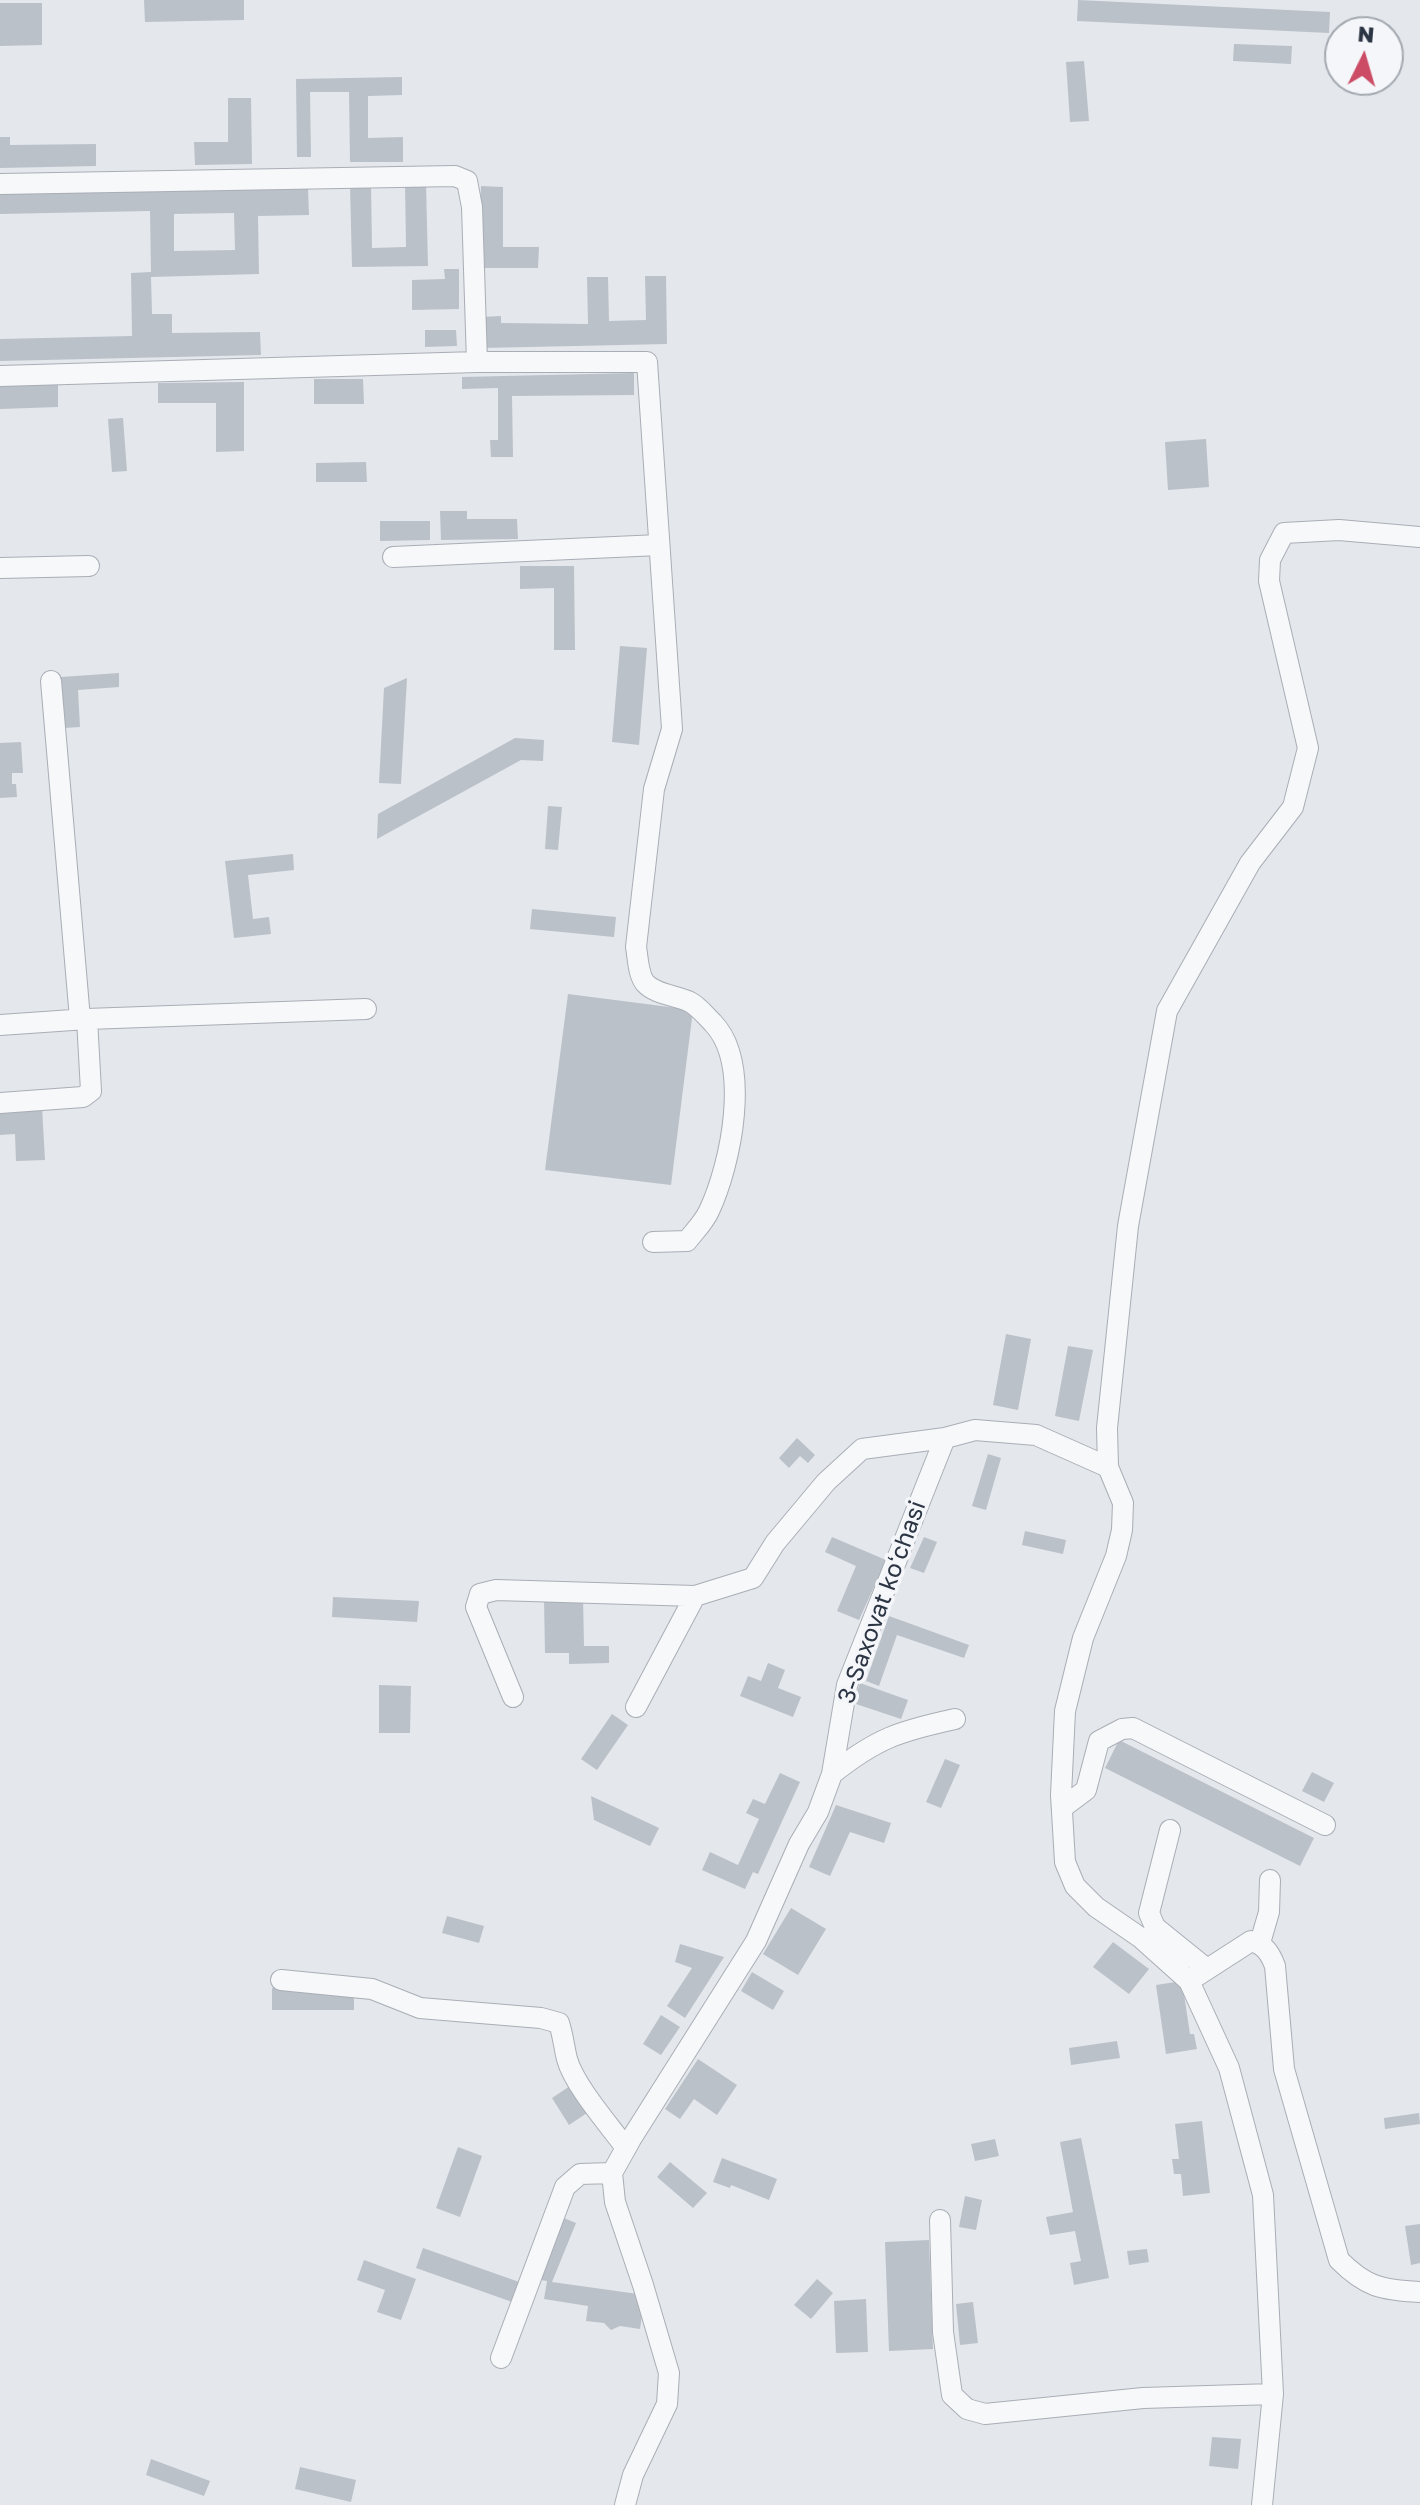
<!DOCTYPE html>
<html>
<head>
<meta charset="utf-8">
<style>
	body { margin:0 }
	#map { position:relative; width:1420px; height:2505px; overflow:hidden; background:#e4e7ec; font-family:"Golos Text",sans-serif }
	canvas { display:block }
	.north { position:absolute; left:1324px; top:16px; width:80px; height:80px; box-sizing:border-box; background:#f4f6f9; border:2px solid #a4a9b1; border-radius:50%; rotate:5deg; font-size:22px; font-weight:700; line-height:32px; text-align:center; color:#2c3544 }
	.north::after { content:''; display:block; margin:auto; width:28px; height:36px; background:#cd4c65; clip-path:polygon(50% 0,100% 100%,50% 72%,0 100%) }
</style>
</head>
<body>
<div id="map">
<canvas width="1420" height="2505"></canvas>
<div class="north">N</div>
</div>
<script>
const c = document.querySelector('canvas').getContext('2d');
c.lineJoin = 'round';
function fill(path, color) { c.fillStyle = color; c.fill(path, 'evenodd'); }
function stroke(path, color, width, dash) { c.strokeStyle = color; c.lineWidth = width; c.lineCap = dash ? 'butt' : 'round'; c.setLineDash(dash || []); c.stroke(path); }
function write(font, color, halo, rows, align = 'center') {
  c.font = font + ' "Golos Text",sans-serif'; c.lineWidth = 7; c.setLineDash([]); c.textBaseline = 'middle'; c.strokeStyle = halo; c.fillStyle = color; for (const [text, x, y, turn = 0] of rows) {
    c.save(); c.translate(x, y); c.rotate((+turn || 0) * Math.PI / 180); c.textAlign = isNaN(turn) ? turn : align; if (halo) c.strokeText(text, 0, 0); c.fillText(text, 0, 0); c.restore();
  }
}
fill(new Path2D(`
	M144,0H244V20L145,22Z
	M1078,0L1330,12L1329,33L1077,21Z
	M0,3H42V45L0,46Z
	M1234,44L1292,46L1291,64L1233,61Z
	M1084,61L1089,121L1070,122L1066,62Z
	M402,77V95L368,96V138L403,137V162H350L349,92H310L311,157H297L296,79Z
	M228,98H251L252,164L195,165L194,142H228Z
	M0,137H10V145L96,144V166L0,168Z
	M405,183H426L428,266L352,267L350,184H371L372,248L406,247Z
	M481,186L503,187V247H539L538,268H480Z
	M308,188L309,215L258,216L259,274L151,277L152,314H172V333L260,332L261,355L0,361V339L132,336L131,273L151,272L150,211L0,214V194ZM234,213L235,250L174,251V214Z
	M444,269H459V309L412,310V280L445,279Z
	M645,276H666L667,344L482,348L481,317L501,316V323L588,324L587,277H608L609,321L646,320Z
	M425,330H456L457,346L425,347Z
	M634,373V395L512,396L513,457H491L490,440H498V388L462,389V377Z
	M314,379H363L364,404H314Z
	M58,382V407L0,409V384Z
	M244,382V451L216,452V403H158V383Z
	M123,418L127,471L112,472L108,419Z
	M1206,439L1209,487L1168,490L1165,442Z
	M366,462L367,482H316V463Z
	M440,511H467V519H517L518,539L441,540Z
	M380,521H430V540L380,541Z
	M520,566H574L575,650H554V588L520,589Z
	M620,646L647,648L639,745L612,742Z
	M119,673V687L78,690L80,727L64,728L61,677Z
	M407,678L401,784L379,783L384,688Z
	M515,738L544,740L543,761L521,760L377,839L378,814Z
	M21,742L23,773H12V784H16L17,797L0,798V743Z
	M548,806L562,807L558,850L545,849Z
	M293,854L294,870L248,875L253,919L269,917L271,934L234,938L225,861Z
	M532,909L616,917L614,937L530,929Z
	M568,994L693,1010L671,1185L545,1170Z
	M42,1107L45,1160L16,1161L15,1134L0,1135V1109Z
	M1006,1334L1031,1339L1018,1410L993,1405Z
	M1068,1346L1093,1350L1079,1421L1055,1416Z
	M797,1438L815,1455L808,1463L800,1456L789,1468L779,1458Z
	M988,1454L1001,1458L986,1510L972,1506Z
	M1025,1531L1066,1540L1063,1554L1022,1545Z
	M832,1537L886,1560L859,1620L837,1611L856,1566L825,1552Z
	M924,1537L937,1542L924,1573L910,1568Z
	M333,1597L419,1601L417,1622L332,1617Z
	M583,1597L584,1646H609V1663L569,1664V1653H545L544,1599Z
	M889,1616L969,1645L964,1658L897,1635L879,1686L866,1681Z
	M768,1663L785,1670L778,1688L801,1697L793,1717L740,1696L748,1676L761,1681Z
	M860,1683L908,1700L901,1719L853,1703Z
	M379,1685L411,1686L410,1733H379Z
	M612,1714L628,1725L597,1770L581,1759Z
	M1119,1740L1314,1838L1300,1866L1105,1768Z
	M945,1759L960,1765L941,1808L926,1802Z
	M1312,1772L1334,1783L1324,1802L1302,1791Z
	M780,1773L800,1782L758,1874L753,1872L745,1889L702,1870L710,1852L738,1865L759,1819L746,1813L753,1799L765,1804Z
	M591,1796L659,1828L650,1846L594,1820Z
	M836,1805L891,1823L884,1843L850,1832L830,1876L809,1867Z
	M791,1908L826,1929L798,1975L763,1954Z
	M447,1916L484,1926L479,1943L442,1933Z
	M1113,1942L1149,1969L1129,1994L1093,1967Z
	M680,1944L724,1957L685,2018L667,2006L692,1968L675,1962Z
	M752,1972L784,1991L773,2010L741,1991Z
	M1182,1981L1190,2034H1194L1197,2049L1166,2054L1156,1985Z
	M272,1988H354V2010H272Z
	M661,2015L680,2027L661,2055L643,2044Z
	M1117,2041L1120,2058L1071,2065L1069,2048Z
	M698,2059L737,2085L717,2115L694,2099L680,2119L665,2109Z
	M570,2086L587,2113L569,2125L552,2098Z
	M1419,2113L1420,2124L1385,2129L1384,2118Z
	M1202,2121L1210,2193L1183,2196L1181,2174H1174L1172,2159H1179L1175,2124Z
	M1081,2138L1109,2278L1074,2285L1070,2263L1081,2261L1075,2231L1050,2235L1046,2217L1073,2212L1060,2142Z
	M995,2139L999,2156L975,2161L971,2144Z
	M458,2147L482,2156L460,2217L436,2208Z
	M722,2158L777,2179L769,2200L731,2185L730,2188L713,2182Z
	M670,2162L707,2193L693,2208L657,2177Z
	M965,2196L982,2200L976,2230L959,2227Z
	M559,2216L576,2223L552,2282L645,2295L640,2329L620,2326L611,2330L604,2323L586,2321L588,2306L544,2299L547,2281L533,2279Z
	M1420,2224V2263L1411,2265L1405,2226Z
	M929,2240L933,2349L889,2351L885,2242Z
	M423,2248L522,2283L515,2303L416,2268Z
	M1147,2249L1149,2262L1129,2265L1127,2251Z
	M364,2260L416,2279L401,2320L377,2312L385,2290L357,2280Z
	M817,2279L833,2293L811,2319L794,2305Z
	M866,2299L868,2352L836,2353L834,2301Z
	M973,2302L978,2343L960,2345L956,2304Z
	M1212,2437L1241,2439L1238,2469L1209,2466Z
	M151,2459L210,2481L204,2496L146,2475Z
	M300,2467L356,2480L351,2502L295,2489Z`), '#bbc1c9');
const minor = new Path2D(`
	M0,184L455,176L467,181L472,207L477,362
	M0,376L477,362H647L672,729L654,789L636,947C638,958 638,974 645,983C656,995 676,995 690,1002C698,1006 706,1016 713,1023C752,1064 731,1164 709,1211C704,1222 694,1232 687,1241L653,1242
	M393,557L659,545
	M0,568L89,566
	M51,681L80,1019
	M0,1025L87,1019L366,1009
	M0,1103L83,1097L91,1091L87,1019
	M513,1697L476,1607L480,1594L496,1590L695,1596L753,1578L775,1543L826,1482L862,1449L945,1438L975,1430L1036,1435L1108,1467
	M636,1707L695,1596
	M832,1774C877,1738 900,1731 955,1719
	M1062,1808L1086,1790L1099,1741L1122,1729L1133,1728L1325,1825
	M1170,1830L1149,1913L1155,1927L1207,1969
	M1260,1943L1269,1912L1270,1880
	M281,1980L372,1989L420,2008L541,2018L559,2023C563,2035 564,2047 567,2059C574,2085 609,2125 626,2148
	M1189,1981L1251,1941C1265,1945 1270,1953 1275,1966L1284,2069L1339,2260C1366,2287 1381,2290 1420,2292
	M940,2220L943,2332L952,2395L967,2409L985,2414L1143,2398L1273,2394
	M501,2358L565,2187L580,2174L612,2173
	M625,2505L633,2475L667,2404L669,2373L643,2285L615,2202L612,2173L631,2139L756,1941L799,1844L818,1812L832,1774L847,1685L945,1438
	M1262,2505L1273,2394L1263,2195L1229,2068L1189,1981L1141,1938L1096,1907L1075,1886L1065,1862L1061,1795L1065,1711L1083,1638L1116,1556L1122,1530L1123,1503L1108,1467L1107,1428L1128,1226L1167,1011L1250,863L1293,807L1308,748L1269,581L1270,560L1284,533L1339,530L1420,537`);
stroke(minor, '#a9aeb6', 22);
stroke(minor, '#f7f8fa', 20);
write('24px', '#2c3544', '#f4f6f9', [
	["3-Saxovat koʻchasi",882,1602,-70]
]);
</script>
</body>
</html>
